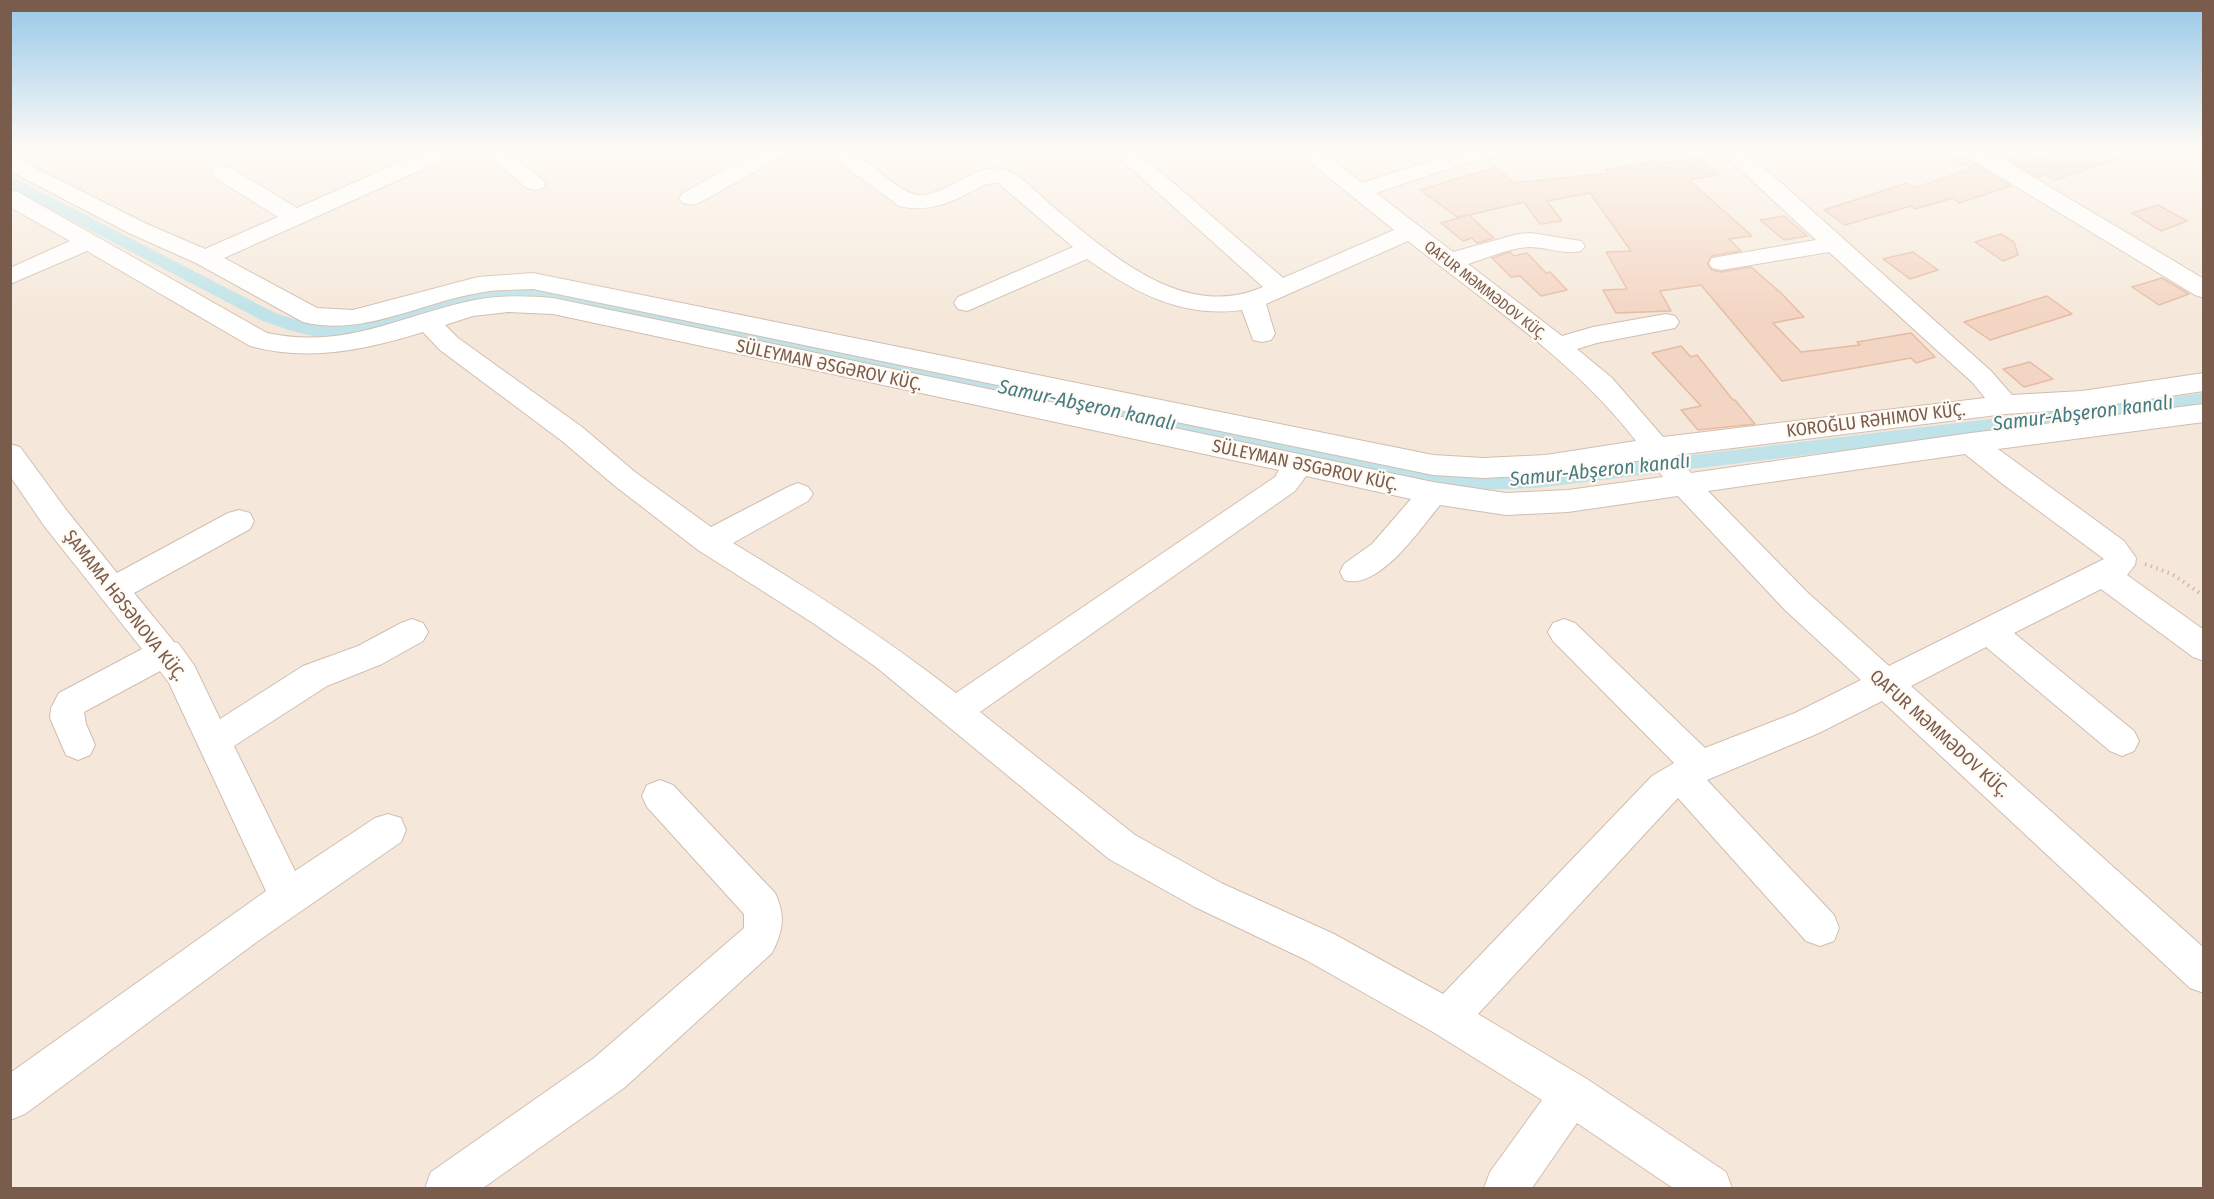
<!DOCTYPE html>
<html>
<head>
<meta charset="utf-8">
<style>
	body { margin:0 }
	#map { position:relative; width:2214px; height:1199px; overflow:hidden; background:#fdf6ec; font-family:"Fira Sans Condensed",sans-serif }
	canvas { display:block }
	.frame { position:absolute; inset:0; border:12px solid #7a5c4d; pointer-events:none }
</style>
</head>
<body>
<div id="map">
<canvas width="2214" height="1199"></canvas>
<div class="frame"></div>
</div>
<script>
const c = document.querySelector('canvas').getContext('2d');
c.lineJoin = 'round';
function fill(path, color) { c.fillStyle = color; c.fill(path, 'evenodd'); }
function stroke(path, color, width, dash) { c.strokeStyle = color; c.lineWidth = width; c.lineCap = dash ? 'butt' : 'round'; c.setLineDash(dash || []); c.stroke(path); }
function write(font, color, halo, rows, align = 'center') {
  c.font = font + ' "Fira Sans Condensed",sans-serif'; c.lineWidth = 4.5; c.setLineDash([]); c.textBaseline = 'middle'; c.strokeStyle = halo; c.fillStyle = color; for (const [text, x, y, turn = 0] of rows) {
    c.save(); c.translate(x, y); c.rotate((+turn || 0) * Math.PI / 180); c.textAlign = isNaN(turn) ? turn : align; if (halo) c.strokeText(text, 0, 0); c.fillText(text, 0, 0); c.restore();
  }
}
fill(new Path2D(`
	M11,147H2203V1188H11Z`), '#f5e8da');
fill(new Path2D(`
	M10,176L275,313C291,318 307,324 324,325C374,328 419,302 467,291C491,286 515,286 540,286L1445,474L1480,476L1537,474L2204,393V406L1537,488L1480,490L1445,488L540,298C516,297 491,296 467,303C420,315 374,340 325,337C303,336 283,328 263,321L10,188Z`), '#bfe3e8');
const building = new Path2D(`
	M1928,147H1954L1958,154L2011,186L1959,203L1953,198L1915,209L1911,206L1845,225L1824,210L1907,183L1915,188L1972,168Z
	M1988,147H2021L2039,158L2080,147H2141L2142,151L2054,180L2046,175L2038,177Z
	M1700,158L1719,174L1689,180L1752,236L1729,239L1741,251L1712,256L1707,264L1712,270L1721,272L1751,267L1781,293L1804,317L1773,323L1801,352L1860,345L1857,342L1911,333L1935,357L1916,363L1911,358L1782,381L1701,285L1660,291L1671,311L1616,313L1603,290L1627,289L1606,252L1631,251L1590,193L1547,201L1562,221L1540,224L1524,202L1469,215L1494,238L1477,243L1472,238L1463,241L1441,223L1468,215L1457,217L1420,190L1496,167L1514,183L1609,173L1606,170L1657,161L1660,164Z
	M2158,205L2187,221L2161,231L2132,213Z
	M1784,216L1792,223L1807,236L1784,240L1760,220Z
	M2001,234L2014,242L2018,255L2003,261L1975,242Z
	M1510,252L1514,256L1527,253L1546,273L1550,272L1567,290L1541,296L1520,276L1511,277L1492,258Z
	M1913,252L1938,270L1910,279L1883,259Z
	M2162,278L2189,294L2159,305L2132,287Z
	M2047,296L2072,314L1990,340L1964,322Z
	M1681,346L1691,357L1697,355L1733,400H1735L1755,424L1698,430L1681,410L1701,406L1652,353Z
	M2030,362L2053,379L2024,387L2003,369Z`);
fill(building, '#f3d5c3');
stroke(building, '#e6bba3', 1.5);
const minor = new Path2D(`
	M434,147H464L461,152L224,258L317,308L353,310L478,277L533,273L1433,455L1483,458L1546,455L1636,441C1575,361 1486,303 1408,241L1266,304L1275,334L1271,340L1262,342L1253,340L1242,310C1182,318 1135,293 1087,259L967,311L958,309L954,303L958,297L1073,247L998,183C986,182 977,189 967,194C945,205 924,212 899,206L818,147C826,147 838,145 845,148C864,156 900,194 918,195C949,197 980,155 1012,173C1026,180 1039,195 1051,205C1109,253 1183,322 1263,287L1107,147H1132L1283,278L1394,230L1291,147H1316L1362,183L1460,151L1478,147H1522L1519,152L1466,163L1376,193L1453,252L1518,234L1531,233L1581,241L1585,246L1581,251C1564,255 1546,247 1529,247C1509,248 1487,258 1468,264L1562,336L1593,327L1666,314L1675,316L1679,322L1675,328L1597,343L1577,349L1612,378L1663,437L1985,398L1973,383L1829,252L1721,270L1712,268L1709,263L1712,258L1816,240L1716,147H1741L1991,371L2012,395L2082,391L2204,373V391L2082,409L2005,414L1677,455L1691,473L1971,433L2204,404V422L1998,449L2124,541L2136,558L2135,565L2127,575L2204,630V661L2193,657L2101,589L2014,633L2134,731L2139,741L2134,751L2122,756L2110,751L1986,647L1911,686L2204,948V993L2190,988L1882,701L1819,733L1707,780L1834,915L1839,928L1834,941L1820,946L1806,941L1678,798L1478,1014L1587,1079L1726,1172L1732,1188H1673L1577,1123L1532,1188H1484L1490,1172L1542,1100L1433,1032L1306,960L1195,907L1109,859L876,667L813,623L698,550L615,486L562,441L440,350L423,332C365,350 310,362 250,346L87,251L10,284V268L70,241L10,207V190L18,192L267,333C346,350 401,315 475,300C501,295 527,296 553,298L1433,482L1506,493L1568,490L1663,477L1649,459L1546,475L1483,478L1433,475L533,289C515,290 496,289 478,293C420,303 362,337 303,322L196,263L131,234L10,171V155L147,224L205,249L278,217L215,178L212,173L215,168L223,166L231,168L297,208ZM508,312L553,314L1279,470L1275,477L956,693C884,637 811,590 733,543L808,501L813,494L808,487L798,483L788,487L711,527L635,472L582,427L458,338L445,325L473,316ZM1965,454L2004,485L2104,559L1889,666L1807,592L1708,491ZM1306,476L1411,499L1372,544L1344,564L1340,572L1344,580C1379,591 1420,529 1440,505L1506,515L1568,512L1678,496L1785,610L1861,680L1795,713L1705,748L1575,623L1564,619L1553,623L1548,632L1553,641L1674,763L1652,776L1443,994L1334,934L1221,883L1135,835L980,712L1295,491Z
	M477,147H503L546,183L543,188L535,190L527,188Z
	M765,147H793L790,152L699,203L691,205L683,203L679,198L683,193Z
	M1856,147H1879L1881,150L1878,155C1868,157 1862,156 1856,147Z
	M1956,147H1983L2204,279V298L2195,295L1959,152Z
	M10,444L20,447L67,511L117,573L228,513L239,510L250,513L254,521L250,529L134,593L174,642L178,643L194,665L220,719L303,666L358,646L401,623L412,619L423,623L428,632L423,641L382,664L327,686L234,746L295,871L375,818L388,814L401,818L406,830L401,842L258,941L25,1114L10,1120V1073L266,891L169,683L160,671L84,712L86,724L95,745L90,755L78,760L66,755L50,718L51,708L59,693L142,649L45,527L10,476Z
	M660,780L673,785L775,893C786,916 783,931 772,953L624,1088L483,1188H425L431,1172L594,1058L744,928V914L647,807L642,796L647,785Z`);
stroke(minor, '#d1beb0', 2);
stroke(new Path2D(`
	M2145,564L2172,574L2204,596`), '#d9b8a5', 4, [1.5, 4.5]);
fill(minor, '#fff');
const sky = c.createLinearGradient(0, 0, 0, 315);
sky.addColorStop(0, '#97c7e8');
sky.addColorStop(0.47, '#fefbf6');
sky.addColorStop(1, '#fefbf600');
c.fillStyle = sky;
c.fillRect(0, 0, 2214, 315);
write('15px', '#7a5c4d', '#fffaf3', [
	["QAFUR MƏMMƏDOV KÜÇ.",1485,291,38]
]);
write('18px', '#7a5c4d', '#fffaf3', [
	["SÜLEYMAN ƏSGƏROV KÜÇ.",829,366,12],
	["KOROĞLU RƏHIMOV KÜÇ.",1876,421,-7],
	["SÜLEYMAN ƏSGƏROV KÜÇ.",1305,466,12],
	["ŞAMAMA HƏSƏNOVA KÜÇ.",124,606,52],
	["QAFUR MƏMMƏDOV KÜÇ.",1939,734,42]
]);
write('italic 20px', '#437c86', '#fffaf3', [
	["Samur-Abşeron kanalı",1087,406,12],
	["Samur-Abşeron kanalı",2083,414,-7],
	["Samur-Abşeron kanalı",1600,471,-6]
]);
</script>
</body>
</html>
